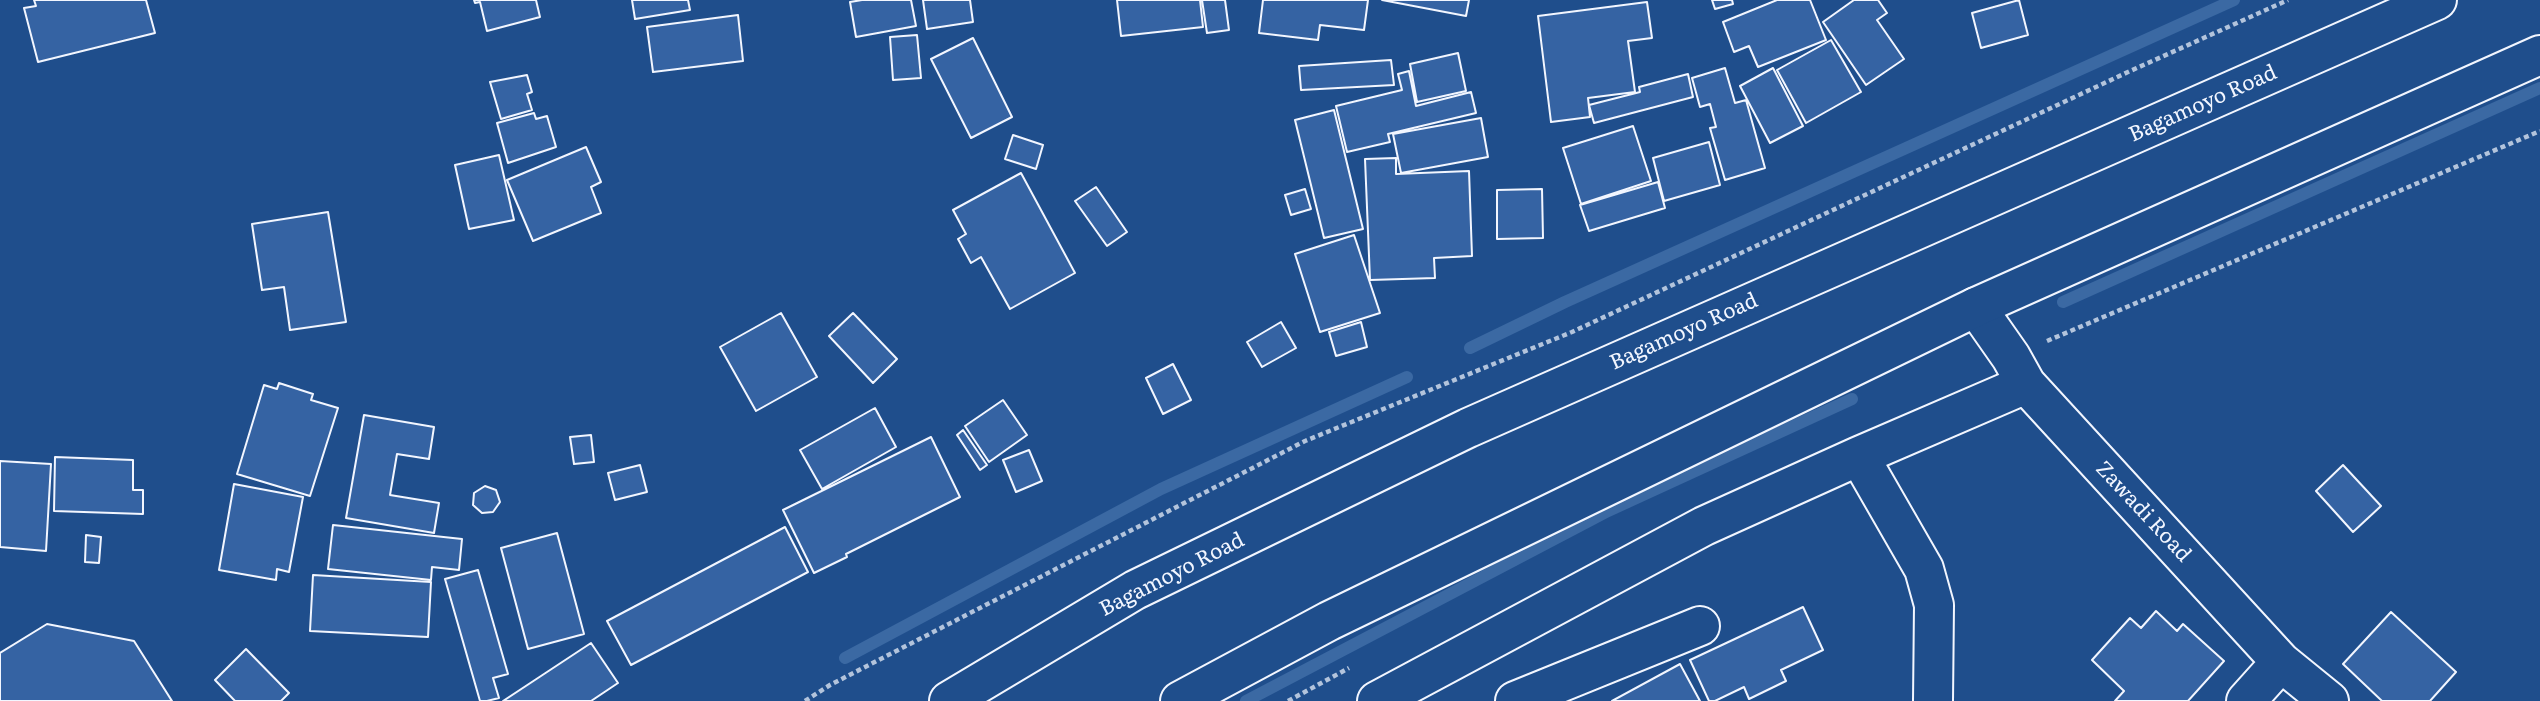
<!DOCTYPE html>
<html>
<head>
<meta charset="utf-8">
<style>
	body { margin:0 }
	canvas { display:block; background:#1f4e8c }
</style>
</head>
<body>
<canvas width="2540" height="701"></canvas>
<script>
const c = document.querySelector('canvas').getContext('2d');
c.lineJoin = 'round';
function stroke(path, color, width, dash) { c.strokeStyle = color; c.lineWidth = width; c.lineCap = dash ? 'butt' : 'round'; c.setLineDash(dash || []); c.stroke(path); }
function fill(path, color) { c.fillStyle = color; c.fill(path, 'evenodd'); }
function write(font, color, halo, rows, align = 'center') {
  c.font = font + ' Literata,serif'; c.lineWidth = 5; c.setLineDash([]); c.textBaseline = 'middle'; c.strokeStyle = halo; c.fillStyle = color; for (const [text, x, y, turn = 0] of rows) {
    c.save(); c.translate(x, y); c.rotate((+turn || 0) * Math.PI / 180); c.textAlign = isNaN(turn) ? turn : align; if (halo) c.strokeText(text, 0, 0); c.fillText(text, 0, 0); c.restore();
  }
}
stroke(new Path2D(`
	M2063,302L2540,88
	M1470,348L1565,302L2234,0
	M845,658L1161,489L1407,377
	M1246,701L1608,511L1852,399`), '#3b69a3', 12);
const building = new Path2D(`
	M34,0H146L155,33L38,62L24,8L36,6Z
	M474,0H536L540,17L487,31L480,2L475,3Z
	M632,0H688L690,10L635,19Z
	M862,0H911L916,26L856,37L850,2Z
	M923,0H970L973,22L927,29Z
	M1117,0H1200L1203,27L1121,36Z
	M1202,0H1225L1229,30L1207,33Z
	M1263,0H1368L1364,30L1320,25L1318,40L1259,33Z
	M1382,0H1469L1466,16Z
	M1712,0H1732L1733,4L1715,9Z
	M1777,0H1810L1826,40L1758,67L1749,46L1734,52L1723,22Z
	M1854,0H1878L1887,13L1877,20L1904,59L1866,85L1823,22Z
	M2019,0L2028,35L1981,48L1972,13Z
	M1647,2L1652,38L1628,41L1635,92L1588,98L1590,117L1551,122L1538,16Z
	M738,15L743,61L653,72L647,27Z
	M917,35L921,78L893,80L890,37Z
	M973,38L1012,117L971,138L931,59Z
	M1831,40L1861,92L1806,123L1777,70Z
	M1458,53L1466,91L1417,102L1410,64Z
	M1391,60L1394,85L1301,90L1299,66Z
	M1725,68L1735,103L1746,100L1765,168L1725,180L1710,128L1716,127L1710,104L1700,107L1692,78Z
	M1773,68L1803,126L1770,143L1740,86Z
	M1409,71L1416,106L1471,92L1476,113L1388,134L1390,142L1347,152L1336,106L1402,90L1398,74Z
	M1688,74L1693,97L1594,123L1589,105L1640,92L1639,87Z
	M527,75L532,92L527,94L532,110L501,119L490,82Z
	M1334,110L1363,229L1324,238L1295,120Z
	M534,113L536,119L547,116L556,147L508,163L497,123Z
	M1481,118L1488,157L1401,173L1393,134Z
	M1633,126L1651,181L1581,204L1563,148Z
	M1013,135L1043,145L1036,169L1005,159Z
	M1709,142L1720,185L1664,201L1653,158Z
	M586,147L601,182L591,187L601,213L533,241L507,180Z
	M499,155L514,220L469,229L455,165Z
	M1396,158V174L1469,171L1472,256L1434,258L1435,278L1370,280L1365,159Z
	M1021,173L1075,273L1010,309L981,257L971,263L958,239L966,234L953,210Z
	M1658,182L1665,208L1589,231L1580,205Z
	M1096,187L1127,232L1107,246L1075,201Z
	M1305,189L1311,209L1291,215L1285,195Z
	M1542,189L1543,238L1497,239V190Z
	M328,212L346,322L290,330L284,287L262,290L252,224Z
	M1354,235L1380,313L1320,332L1295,254Z
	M781,313L817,377L756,411L720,347Z
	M853,313L897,359L873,383L829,336Z
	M1281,322L1296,348L1262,367L1247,342Z
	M1361,322L1367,347L1336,356L1329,332Z
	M1173,364L1191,400L1163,414L1146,378Z
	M279,383L313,394L311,400L338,408L310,496L237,474L264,385L277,389Z
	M1003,400L1027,435L989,462L965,426Z
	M875,408L896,447L822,489L800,450Z
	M364,415L434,427L429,459L397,454L390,495L439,503L434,533L346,518Z
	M963,430L987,465L980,470L957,435Z
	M591,435L594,462L574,464L570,437Z
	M931,437L960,497L846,554L847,557L814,573L783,510Z
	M1029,450L1042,481L1016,492L1003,460Z
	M55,457L133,460V490H143V514L54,511Z
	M0,461L51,464L46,551L0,547Z
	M640,465L647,492L615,500L608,473Z
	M2343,465L2381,506L2353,532L2316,491Z
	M234,484L303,497L289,572L277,569L276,580L219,570Z
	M485,486L496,490L500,502L493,512L482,513L473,505L474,493Z
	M333,525L462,539L459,570L432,567L431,580L328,569Z
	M785,527L808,572L631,665L607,621Z
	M557,533L584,634L528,649L501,548Z
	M86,535L101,537L99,563L85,562Z
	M478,570L508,674L493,678L499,698L487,701H480L445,579Z
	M313,575L431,582L428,637L310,631Z
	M1803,607L1823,650L1781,670L1786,681L1749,699L1744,687L1715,701H1709L1690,660Z
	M2156,611L2177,631L2183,624L2224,661L2188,701H2115L2124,691L2092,660L2130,618L2141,628Z
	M2391,612L2456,672L2430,701H2382L2343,664Z
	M47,624L134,641L172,701H0V653Z
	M591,643L618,683L591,701H503Z
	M246,649L289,693L281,701H235L215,680Z
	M1680,664L1700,701H1612Z`);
fill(building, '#3563a3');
stroke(building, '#f2f6ff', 2);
const minor = new Path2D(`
	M1976,307L2011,357L2026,384L2281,662L2329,701
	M1859,456L1924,569L1934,605L1933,701
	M1377,701L1704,526L1859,456L2026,384
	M1515,701L1700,626
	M2246,701L2281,662`);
const highway = new Path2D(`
	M949,701L1135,590L1468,428L2437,0
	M1180,701L1329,621L1976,307L2540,55`);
stroke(minor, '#f2f6ff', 42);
stroke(highway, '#f2f6ff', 42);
stroke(new Path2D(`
	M2047,341L2540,131
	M805,701L830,685L1305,441L1572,332L2128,72L2288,0
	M1288,701L1349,668`), '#b3c4dc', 4.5, [5, 3.5]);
stroke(minor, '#1f4e8c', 38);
stroke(highway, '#1f4e8c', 38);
write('21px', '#f2f6ff', '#1f4e8c', [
	["Bagamoyo Road",2203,104,-24],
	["Bagamoyo Road",1684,332,-24],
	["Zawadi Road",2143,512,47],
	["Bagamoyo Road",1172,575,-27]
]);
</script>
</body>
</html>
